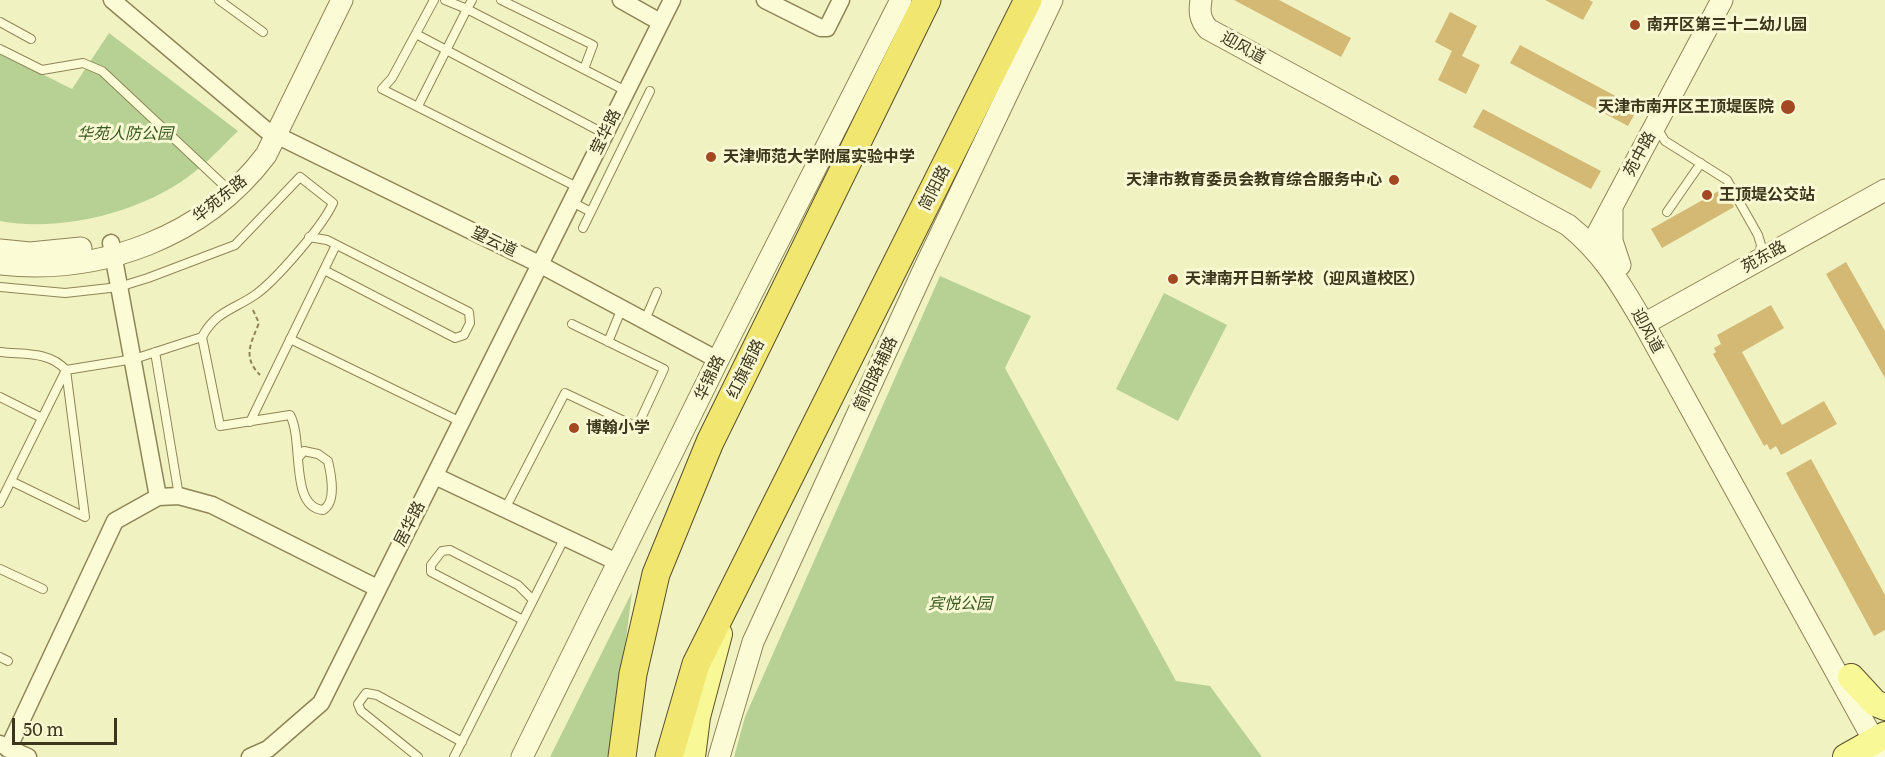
<!DOCTYPE html>
<html>
<head>
<meta charset="utf-8">
<style>
	body { margin:0 }
	#map { position:relative; width:1885px; height:757px; overflow:hidden; background:#f1f2c2; font-family:Literata,serif }
	canvas { display:block }
	.scale { position:absolute; left:12px; top:718px; width:105px; height:27px; box-sizing:border-box; border:3px solid #3c361d; border-top:0; padding-left:8px; font-size:18px; line-height:21px; white-space:nowrap; color:#3c361d; -webkit-text-stroke:4px #f8f8d2; paint-order:stroke }
</style>
</head>
<body>
<div id="map">
<canvas width="1885" height="757"></canvas>
<div class="scale">50 m</div>
</div>
<script>
const c = document.querySelector('canvas').getContext('2d');
c.lineJoin = 'round';
function fill(path, color) { c.fillStyle = color; c.fill(path, 'evenodd'); }
function stroke(path, color, width, dash) { c.strokeStyle = color; c.lineWidth = width; c.lineCap = dash ? 'butt' : 'round'; c.setLineDash(dash || []); c.stroke(path); }
function write(font, color, halo, rows, align = 'center') {
  c.font = font + ' Literata,"Noto Sans SC",serif'; c.lineWidth = 6; c.setLineDash([]); c.textBaseline = 'middle'; c.strokeStyle = halo; c.fillStyle = color; for (const [text, x, y, turn = 0] of rows) {
    c.save(); c.translate(x, y); c.rotate((+turn || 0) * Math.PI / 180); c.textAlign = isNaN(turn) ? turn : align; if (halo) c.strokeText(text, 0, 0); c.fillText(text, 0, 0); c.restore();
  }
}
fill(new Path2D(`
	M109,33L238,131C224,144 212,158 197,170C148,211 62,233 0,221V53L72,89Z
	M940,276L1031,316L1005,368L1176,681L1210,686L1262,757H734L745,717Z
	M1164,293L1227,325L1178,421L1116,389Z
	M632,592L611,757H550Z`), '#b7d195');
fill(new Path2D(`
	M1234,0H1279L1351,38L1341,57Z
	M1545,0H1589L1593,2L1583,20Z
	M1450,12L1477,26L1462,56L1480,65L1466,94L1438,80L1452,51L1435,42Z
	M1520,45L1638,108L1628,126L1510,63Z
	M1483,109L1601,171L1591,189L1473,127Z
	M1724,188L1734,207L1662,248L1651,229Z
	M1846,262L1885,331V378L1826,274Z
	M1771,305L1784,328L1742,352L1782,425L1824,401L1837,424L1781,455L1776,446L1770,450L1767,444L1764,446L1713,354L1716,352L1714,348L1721,344L1717,335Z
	M1811,459L1885,595V630L1874,636L1786,473Z`), '#d3b974');
const service = new Path2D(`
	M219,0L263,32
	M434,0L392,78L382,89L579,188
	M472,0L467,9L626,91
	M501,0L593,45L584,69
	M0,22L31,39
	M416,34L605,134
	M0,49L42,70L83,63L102,71L231,192
	M418,106L467,9L445,0
	M1656,126L1665,141L1727,180L1758,235L1761,245L1759,257
	M572,202L591,212
	M1667,212L1701,163
	M583,228L650,91
	M309,237L327,240L469,312L470,323L464,335L455,338L324,270
	M0,287L65,293L119,287L148,278L235,245L300,177L333,203C323,226 275,281 255,295C233,310 216,311 202,337L134,359L66,370L0,503
	M645,320L657,292
	M202,337L220,426L290,415C304,440 289,507 323,510C337,502 331,474 328,461L318,454L304,451L299,457
	M290,339L461,422
	M608,342L622,308
	M0,352C24,355 49,351 66,370L85,517L11,481
	M155,352L179,496
	M0,397L42,418
	M250,422L336,245
	M505,509L565,393L637,427L664,369L572,324
	M0,569L43,589
	M523,620L431,572V565L442,551L450,550L518,585L533,600
	M0,657L8,661
	M418,757L361,711L358,704L366,693L377,695L462,742
	M454,757L565,537`);
const minor = new Path2D(`
	M112,0L266,130L539,264L718,360
	M621,0L660,22
	M765,0L821,28H827L841,0
	M111,243L158,497
	M435,476L619,563
	M0,744L28,757
	M8,749L115,521L158,497L179,496L212,505L377,588
	M250,757L268,749L321,703L672,0`);
const tertiary = new Path2D(`
	M1201,0C1199,12 1200,20 1208,29L1568,225C1604,254 1621,285 1644,324L1883,757
	M1612,210V241L1620,265
	M1592,244L1722,0
	M0,250L30,253L81,248
	M0,264C101,275 204,237 266,155L342,0
	M1644,324L1885,190
	M522,757L718,360L901,0
	M719,757L753,642L923,271L1052,0`);
const primary = new Path2D(`
	M1851,677L1875,703L1885,707
	M692,757L697,717L719,634
	M1846,757L1885,735`);
const trunk = new Path2D(`
	M622,757L633,674L656,574L710,442L927,0
	M669,757L696,664L1028,0`);
stroke(service, '#8e8557', 10);
stroke(minor, '#8e8557', 19);
stroke(tertiary, '#8e8557', 23);
stroke(primary, '#5b502c', 28);
stroke(trunk, '#5b502c', 29);
stroke(new Path2D(`
	M253,310L259,323C251,343 242,357 260,375`), '#8e8557', 2, [4.5, 3]);
stroke(service, '#fbfcd6', 8);
stroke(minor, '#fbfcd6', 16);
stroke(tertiary, '#fbfcd6', 21);
stroke(primary, '#f8f896', 26);
stroke(trunk, '#f0e670', 27);
for (const [x, y, r, color] of [
	[1635,25,6,"#a24822"],
	[1788,107,8,"#a24822"],
	[711,157,6,"#a24822"],
	[1394,180,6,"#a24822"],
	[1707,195,6,"#a24822"],
	[1173,279,6,"#a24822"],
	[574,428,6,"#a24822"]
]) { const dot = new Path2D(); dot.arc(x, y, r, 0, 2 * Math.PI); c.fillStyle = color; c.fill(dot); stroke(dot, '#f8f8d2', 2); }
write('bold 16px', '#3c361d', '#f8f8d2', [
	["南开区第三十二幼儿园",1647,25],
	["天津市南开区王顶堤医院",1774,107,"right"],
	["天津师范大学附属实验中学",723,157],
	["天津市教育委员会教育综合服务中心",1382,180,"right"],
	["王顶堤公交站",1719,195],
	["天津南开日新学校（迎风道校区）",1185,279],
	["博翰小学",586,428]
], 'left');
write('16px', '#3c361d', '#f8f8d2', [
	["迎风道",1243,48,29],
	["莹华路",606,132,-64],
	["苑中路",1640,154,-62],
	["简阳路",935,188,-63],
	["华苑东路",220,199,-39],
	["望云道",494,242,26],
	["苑东路",1764,257,-29],
	["迎风道",1647,331,61],
	["红旗南路",746,369,-64],
	["简阳路辅路",876,374,-65],
	["华锦路",710,378,-64],
	["居华路",410,524,-63]
]);
write('italic 16px', '#3a5a21', '#f8f8d2', [
	["华苑人防公园",125,134],
	["宾悦公园",960,604]
]);
</script>
</body>
</html>
